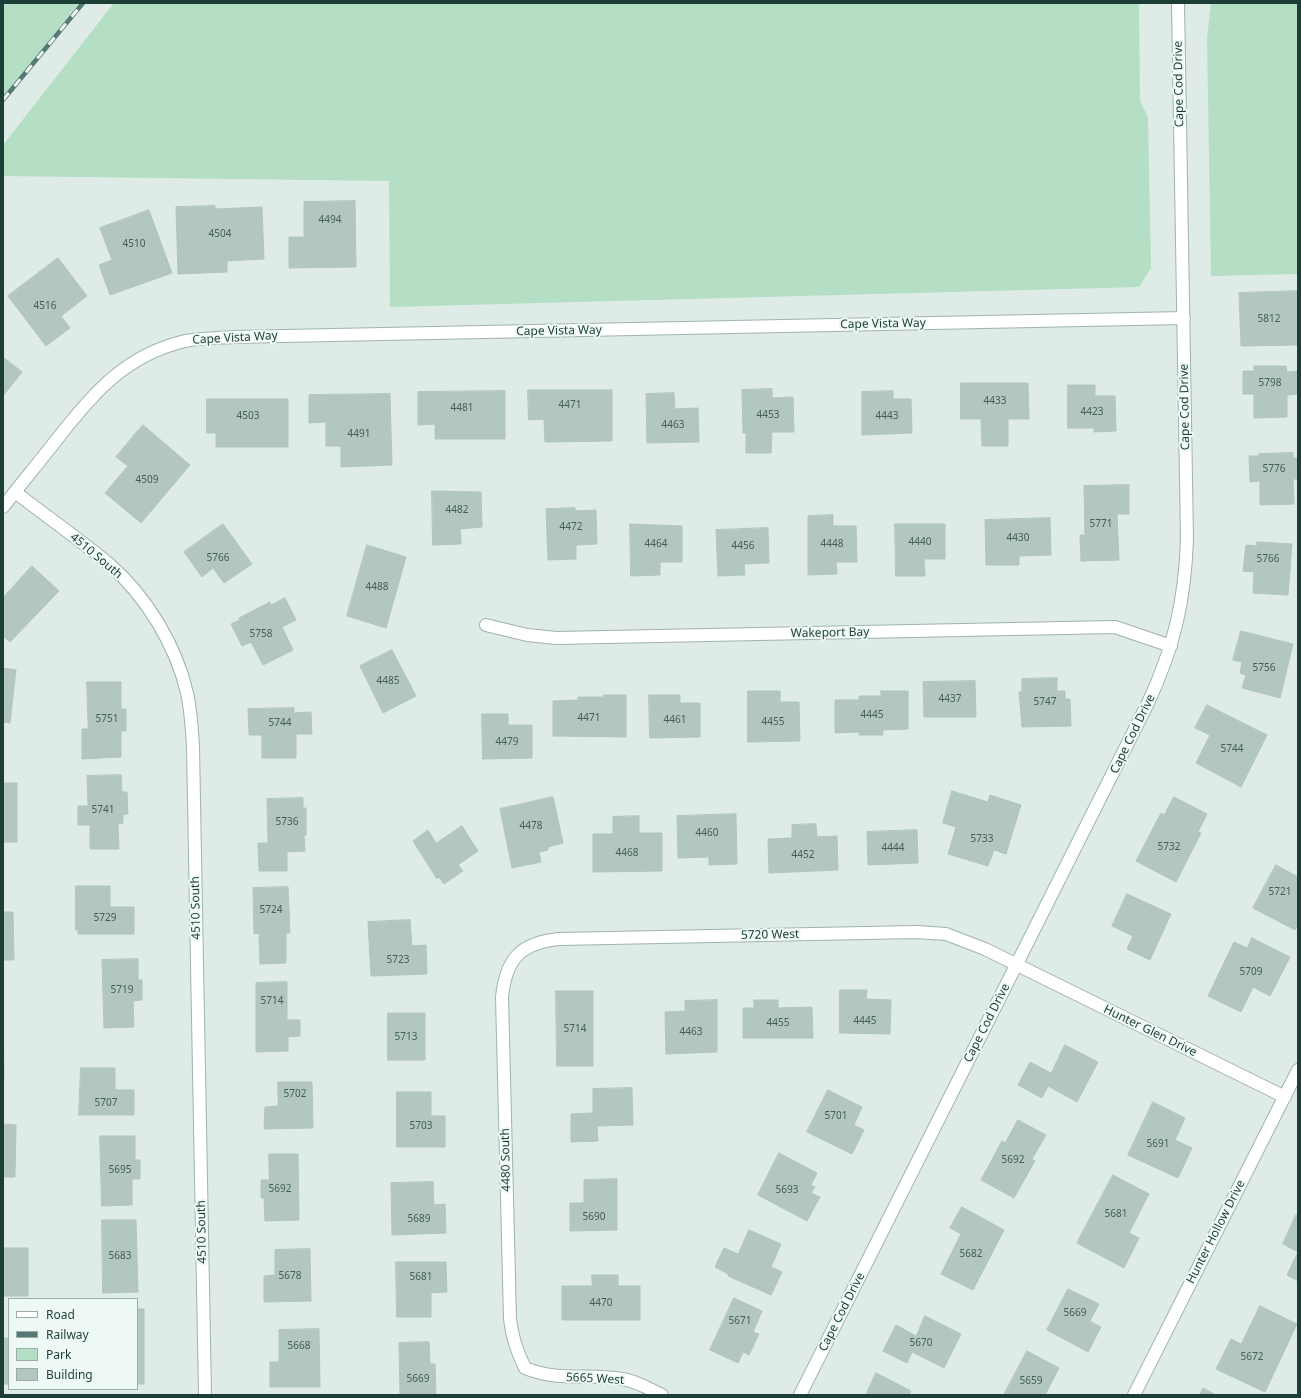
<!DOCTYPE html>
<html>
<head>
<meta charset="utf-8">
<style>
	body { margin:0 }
	#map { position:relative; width:1301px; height:1398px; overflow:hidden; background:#deebe7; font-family:"Noto Sans",sans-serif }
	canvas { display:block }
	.frame { position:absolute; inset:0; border:4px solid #1d3d37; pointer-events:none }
	.legend { position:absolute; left:8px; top:1298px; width:130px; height:92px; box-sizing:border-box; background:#eef8f4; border:1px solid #9aada8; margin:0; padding:5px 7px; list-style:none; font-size:12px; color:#1d3d37 }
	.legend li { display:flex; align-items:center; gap:8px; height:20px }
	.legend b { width:20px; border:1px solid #9aada8 }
</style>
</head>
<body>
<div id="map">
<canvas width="1301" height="1398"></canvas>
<div class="frame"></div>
<ul class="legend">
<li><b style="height:5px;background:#fff"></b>Road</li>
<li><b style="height:5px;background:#577973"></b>Railway</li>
<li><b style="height:11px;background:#b4dfc4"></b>Park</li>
<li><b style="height:11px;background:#b3c6c0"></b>Building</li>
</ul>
</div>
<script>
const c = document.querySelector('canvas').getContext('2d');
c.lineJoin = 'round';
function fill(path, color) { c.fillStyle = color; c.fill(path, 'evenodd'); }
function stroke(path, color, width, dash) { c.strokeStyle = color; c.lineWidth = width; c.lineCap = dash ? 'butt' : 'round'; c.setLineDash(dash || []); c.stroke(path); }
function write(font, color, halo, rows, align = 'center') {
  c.font = font + ' "Noto Sans",sans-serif'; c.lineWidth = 4; c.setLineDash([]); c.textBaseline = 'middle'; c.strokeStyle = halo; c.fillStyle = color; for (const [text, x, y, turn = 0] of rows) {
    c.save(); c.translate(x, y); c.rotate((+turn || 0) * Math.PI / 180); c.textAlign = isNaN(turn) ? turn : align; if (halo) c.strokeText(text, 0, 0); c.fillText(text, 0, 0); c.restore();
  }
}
fill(new Path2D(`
	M3,3H79L3,99Z
	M114,3H1139L1140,101L1148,117L1151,268L1139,287L390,307L389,181L3,176V145Z
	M1211,3H1298V274L1211,276L1207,38Z`), '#b4dfc4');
const building = new Path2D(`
	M355,201L356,267L289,268V237H304V202Z
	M215,206V209L262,207L264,259L227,261V272L178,274L176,207Z
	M149,210L172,273L110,295L99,265L112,260L100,228Z
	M58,258L87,296L61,316L70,328L46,346L8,296Z
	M1298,291V345L1241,346L1239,293Z
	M3,357L22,372L3,396Z
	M1254,366H1286L1287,372L1297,371L1298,394L1287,395V417L1254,418V394H1243V371H1254Z
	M961,383H1028L1029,419H1008V446H982L981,419H961Z
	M1068,385H1095V396H1115L1116,431L1094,432V428H1068Z
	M772,389V398L793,397L794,432H772L771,453H746V433H743L742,390Z
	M528,390H612V441L545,442L544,419L529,420Z
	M505,391V439H435V424L418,425V392Z
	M893,391V399H911L912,433L862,435V392Z
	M674,393L675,409L698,408L699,442L647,443L646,394Z
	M390,394L392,465L341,467V446H326V422L309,423V395Z
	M207,399H288V447H216V433H207Z
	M143,425L190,465L141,523L105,493L128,466L116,457Z
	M1293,453V458H1298V479H1293L1294,504L1260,505V481L1250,482L1249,456H1259V454Z
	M1129,485V514H1117L1119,560L1081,561L1080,535H1085L1084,486Z
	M432,491L481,492L482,527L460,529L461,544L433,545Z
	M575,508V511L596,510L597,544L576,545V559L548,560L546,509Z
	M833,515V526H856L857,562H836L837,574L808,575V516Z
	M1050,518L1051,555L1019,556V565H986L985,520Z
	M223,524L252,564L224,583L213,568L202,577L184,552Z
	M630,524L682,526V562H660V575L631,576Z
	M895,524H945V559H924L925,576H896Z
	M768,528L769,563L744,564L745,575L718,576L716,530Z
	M1257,542L1292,544L1288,595L1253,593L1254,572L1243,571L1246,545L1257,546Z
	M367,545L406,557L386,628L347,616Z
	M32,566L59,591L10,642L3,636V598Z
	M285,598L296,620L282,627L293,650L263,665L251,642L242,646L231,624L240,620L239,618L270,602L271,605Z
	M1241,631L1293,644L1280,698L1242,688L1246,675L1240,673L1242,662L1233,660Z
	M392,650L416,696L383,713L360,666Z
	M3,668L16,670L10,723L3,722Z
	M1057,678V691H1065V699H1070L1071,726L1022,727L1019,692H1022V679Z
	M975,681L976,717H924L923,682Z
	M87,682H121V709H126V731H121V757L82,759V729H88Z
	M748,691H780V702H799L800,741L748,742Z
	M881,691H908V729L883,730V735H859V732L835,733V700H859V696H881Z
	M604,695H626V737L553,736V701L578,700V697H604Z
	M649,695H680V703H700V737L650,738Z
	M1207,705L1267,735L1241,787L1196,763L1210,735L1195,728Z
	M294,708V713L311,712L312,734H296V758H262V735H249L248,709Z
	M482,714H508V725H532V758L483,759Z
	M121,775L122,792H127L128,814H123V823L118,824L119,849H90V825H78V806H88L87,776Z
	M3,783H17V842H3Z
	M952,791L988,802L990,795L1021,805L1006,854L994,850L988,866L948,854L956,827L943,823Z
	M553,797L563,843L548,847V850L539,852L541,862L512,868L500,809Z
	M1174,797L1207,814L1198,832L1201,833L1176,882L1136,861L1161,813L1164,815Z
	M303,798V808H306V835H304L305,851L287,852V871H259L258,843H268L267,799Z
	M736,814L737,864L709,865V857L678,858L677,816Z
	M639,816V833H662V871L593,872V834H613V817Z
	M816,824L817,837L837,836L838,870L769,873L768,839L792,838V825Z
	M462,826L478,851L458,865L463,871L444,884L439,877L437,879L413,841L428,830L436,843Z
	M917,830L918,863L868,865L867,832Z
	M1276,865L1298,877V925L1295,930L1253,908Z
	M76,886H110V907H134V934H78V929L76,930Z
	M288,887L290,933H286V963L260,964L259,933L254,934L253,888Z
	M1127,894L1171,914L1150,960L1127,949L1133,936L1112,926Z
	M3,912H13L14,960H3Z
	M410,920L412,946L426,945L427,974L371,976L368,922Z
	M1252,938L1290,957L1270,996L1253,987L1241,1012L1208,996L1234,942L1247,948Z
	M138,959V980H142V1000L133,1001L134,1027L104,1028L102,960Z
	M287,982V1020H300V1036L288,1037V1051L256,1052V983Z
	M840,990H867L866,999L891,1000L890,1034L840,1033Z
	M556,991H593V1066H557Z
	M717,1000V1052L666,1054L665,1012L685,1011V1001Z
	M754,1000H778V1008L812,1007L813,1038H743V1008H754Z
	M3,1009L4,1078H3Z
	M388,1013H425V1060H388Z
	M1065,1045L1098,1062L1077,1102L1048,1086L1042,1098L1018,1085L1030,1062L1051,1073Z
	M81,1068H115V1090H134V1115H79Z
	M278,1082H312L313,1128L264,1129L265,1107L278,1106Z
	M632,1088L633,1125L597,1126L598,1141L571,1142V1114L593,1113V1089Z
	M828,1090L862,1107L854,1125L864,1130L852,1154L807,1132Z
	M397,1092H431V1116H445V1147H397Z
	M1153,1102L1185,1118L1175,1140L1192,1148L1178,1178L1128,1155Z
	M1018,1120L1046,1135L1032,1159L1035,1161L1014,1198L981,1180L1002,1141L1005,1143Z
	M3,1124L16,1125L15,1177H3Z
	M100,1136H135V1160H140V1179H132V1205L102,1206Z
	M779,1153L817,1173L811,1185L815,1187L811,1193L820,1197L807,1221L758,1195Z
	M269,1154H298L299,1220L265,1221L264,1198H261V1180H269Z
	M1113,1175L1149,1194L1129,1233L1139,1238L1124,1268L1077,1243Z
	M617,1179V1230L570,1231V1203H584V1180Z
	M433,1182L434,1205L445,1204L446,1233L392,1235L391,1183Z
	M962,1207L1004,1230L973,1290L941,1274L961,1234L950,1228Z
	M1296,1215L1298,1216V1281L1287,1275L1298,1252L1283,1244Z
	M102,1220H136L138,1292L103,1293Z
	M749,1230L781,1244L771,1267L782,1272L771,1295L728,1276V1274L715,1267L724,1248L738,1254Z
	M3,1248H28V1296H3Z
	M310,1249L311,1301L264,1302V1276L275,1275V1250Z
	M396,1262H446L447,1292L431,1293V1317H397Z
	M592,1275H618V1286H640V1320H562V1286H592Z
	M1068,1289L1099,1304L1090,1321L1101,1327L1088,1352L1047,1330Z
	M734,1298L762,1311L753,1332L759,1334L749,1355L743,1352L738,1363L710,1350Z
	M1260,1306L1297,1324L1265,1392L1216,1369L1231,1339L1241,1344Z
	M137,1309H144V1384H137Z
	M925,1316L961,1334L944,1368L912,1352L907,1363L883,1351L896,1325L916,1336Z
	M319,1329L320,1387H270V1362H279V1330Z
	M3,1338H9V1384H3Z
	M429,1342L430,1364H435L436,1395H400L399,1343Z
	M1027,1351L1059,1368L1045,1395H1004Z
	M876,1373L911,1391L909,1395H866Z
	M1203,1388L1216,1395H1220H1200Z`);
fill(building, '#b3c6c0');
stroke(building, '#b0c6be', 1);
const minor = new Path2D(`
	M15,492C46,516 79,539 109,564C146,596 176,645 187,693C191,711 192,729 193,747L205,1395
	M3,507C21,484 40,461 58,438C94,392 126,355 185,341C201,338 217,338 233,337L1184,318
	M486,625L527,635L556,638L1115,627L1171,646
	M662,1395C649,1389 637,1381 622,1379C588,1373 559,1382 525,1368C517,1352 512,1337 510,1319L502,997C506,959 520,943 559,939L916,932L946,934L985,949L1285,1097
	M800,1395L1148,703C1174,647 1185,601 1187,539L1178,3
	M1134,1395L1298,1070`);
stroke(minor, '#a0b3af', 14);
stroke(minor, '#fff', 12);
const rail = new Path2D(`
	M3,100L83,3`);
stroke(rail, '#577973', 4.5);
stroke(rail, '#eef8f4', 3, [9]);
write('10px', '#425f59', null, [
	["4494",330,220],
	["4504",220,234],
	["4510",134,244],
	["4516",45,306],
	["5812",1269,319],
	["5798",1270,383],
	["4433",995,401],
	["4471",570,405],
	["4481",462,408],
	["4423",1092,412],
	["4453",768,415],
	["4503",248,416],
	["4443",887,416],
	["4463",673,425],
	["4491",359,434],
	["5776",1274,469],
	["4509",147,480],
	["4482",457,510],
	["5771",1101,524],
	["4472",571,527],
	["4430",1018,538],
	["4440",920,542],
	["4464",656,544],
	["4448",832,544],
	["4456",743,546],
	["5766",218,558],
	["5766",1268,559],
	["4488",377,587],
	["5758",261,634],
	["5756",1264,668],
	["4485",388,681],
	["4437",950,699],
	["5747",1045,702],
	["4445",872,715],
	["4471",589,718],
	["5751",107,719],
	["4461",675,720],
	["4455",773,722],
	["5744",280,723],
	["4479",507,742],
	["5744",1232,749],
	["5741",103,810],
	["5736",287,822],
	["4478",531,826],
	["4460",707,833],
	["5733",982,839],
	["5732",1169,847],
	["4444",893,848],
	["4468",627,853],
	["4452",803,855],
	["5721",1280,892],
	["5724",271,910],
	["5729",105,918],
	["5723",398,960],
	["5709",1251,972],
	["5719",122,990],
	["5714",272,1001],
	["4445",865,1021],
	["4455",778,1023],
	["5714",575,1029],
	["4463",691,1032],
	["5713",406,1037],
	["5702",295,1094],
	["5707",106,1103],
	["5701",836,1116],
	["5703",421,1126],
	["5691",1158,1144],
	["5692",1013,1160],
	["5695",120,1170],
	["5692",280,1189],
	["5693",787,1190],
	["5681",1116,1214],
	["5690",594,1217],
	["5689",419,1219],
	["5682",971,1254],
	["5683",120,1256],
	["5678",290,1276],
	["5681",421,1277],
	["4470",601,1303],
	["5669",1075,1313],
	["5671",740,1321],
	["5670",921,1343],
	["5668",299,1346],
	["5672",1252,1357],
	["5669",418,1379],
	["5659",1031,1381]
]);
write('12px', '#1d3d37', '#eef8f4', [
	["Cape Cod Drive",1179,84,-91],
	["Cape Vista Way",883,324,-1],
	["Cape Vista Way",559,331,-1],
	["Cape Vista Way",235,338,-3],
	["Cape Cod Drive",1185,407,-91],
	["4510 South",96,556,40],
	["Wakeport Bay",830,633,-1],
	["Cape Cod Drive",1133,734,-64],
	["4510 South",196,908,-91],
	["5720 West",770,935,-1],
	["Cape Cod Drive",987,1023,-63],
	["Hunter Glen Drive",1150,1031,26],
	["4480 South",506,1160,-91],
	["4510 South",202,1232,-91],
	["Hunter Hollow Drive",1216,1232,-63],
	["Cape Cod Drive",842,1312,-63],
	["5665 West",595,1379,3]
]);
</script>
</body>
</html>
